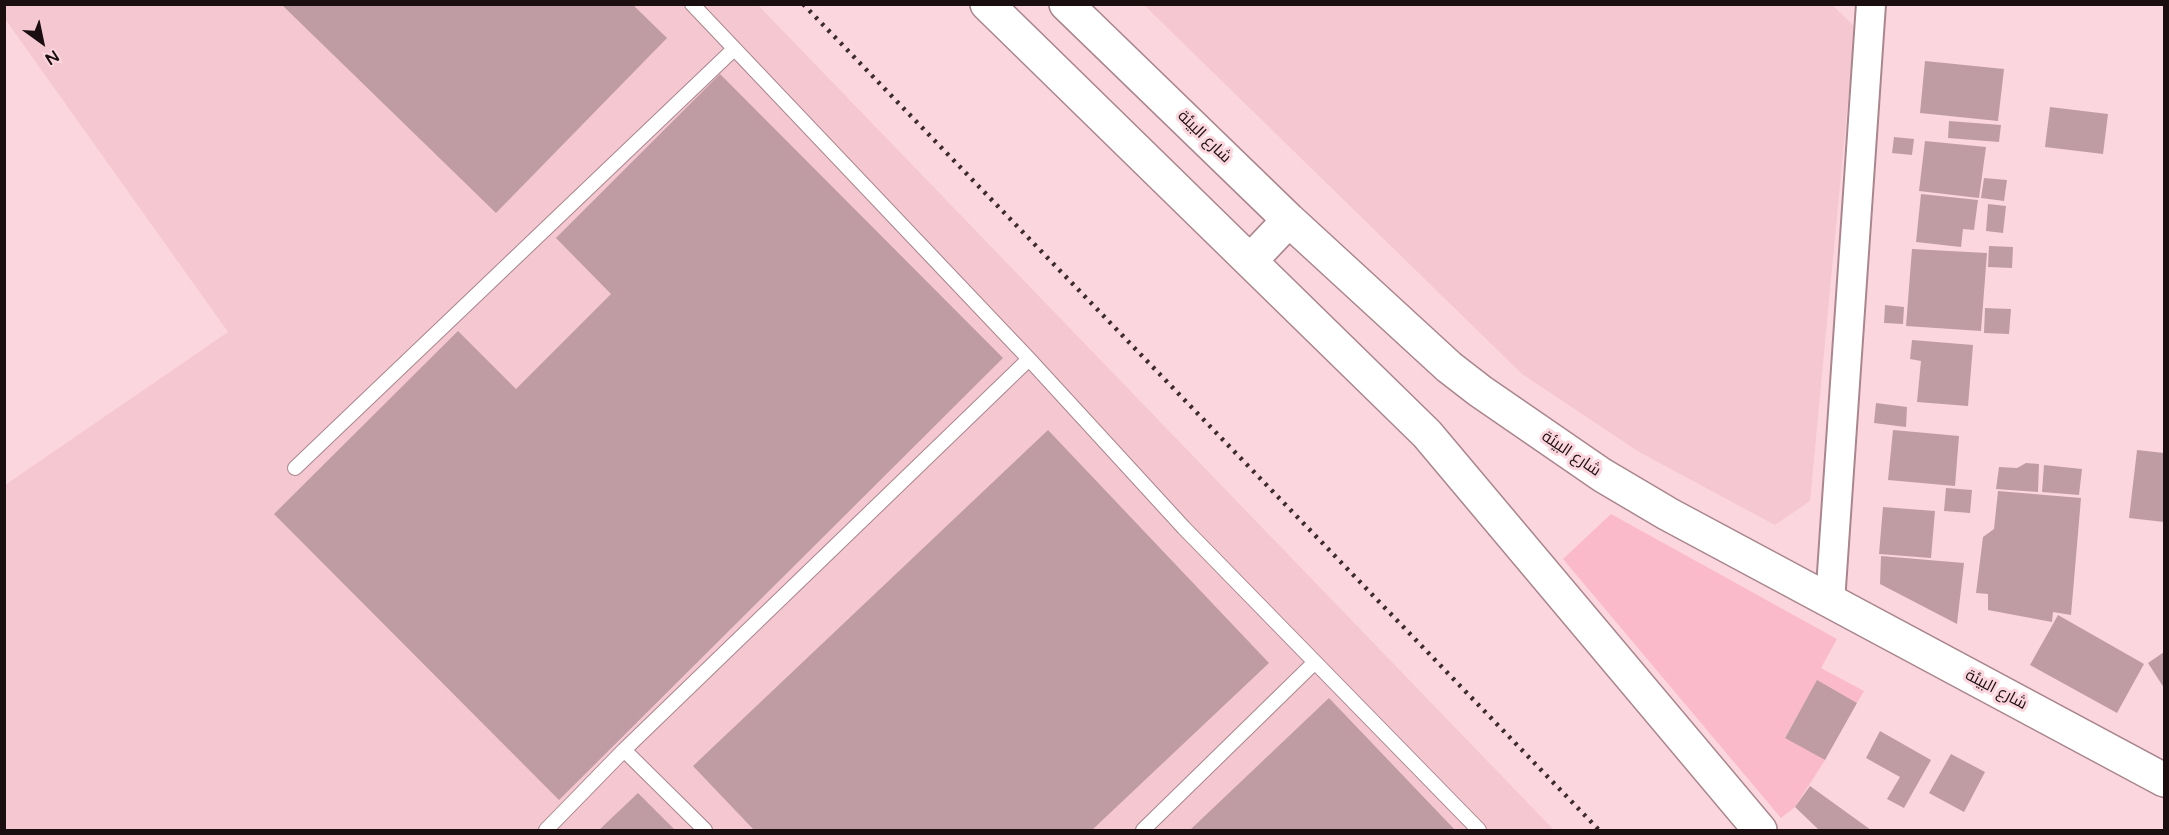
<!DOCTYPE html>
<html>
<head>
<meta charset="utf-8">
<style>
	body { margin:0 }
	#map { position:relative; width:2169px; height:835px; overflow:hidden; background:#fcd6de; font-family:"Varela Round",sans-serif }
	canvas { display:block }
	.frame { position:absolute; inset:0; border:6px solid #1a0e11; pointer-events:none }
	.north { position:absolute; left:12px; top:12px; width:60px; height:60px; -webkit-text-stroke:4px #fcd6de; paint-order:stroke; rotate:147deg; font-size:16px; font-weight:700; line-height:24px; text-align:center; color:#1a0e11 }
	.north::after { content:''; display:block; margin:auto; width:21px; height:27px; background:#1a0e11; clip-path:polygon(50% 0,100% 100%,50% 72%,0 100%) }
</style>
</head>
<body>
<div id="map">
<canvas width="2169" height="835"></canvas>
<div class="frame"></div>
<div class="north">N</div>
</div>
<script>
const c = document.querySelector('canvas').getContext('2d');
c.lineJoin = 'round';
function fill(path, color) { c.fillStyle = color; c.fill(path, 'evenodd'); }
function stroke(path, color, width, dash) { c.strokeStyle = color; c.lineWidth = width; c.lineCap = dash ? 'butt' : 'round'; c.setLineDash(dash || []); c.stroke(path); }
function write(font, color, halo, rows, align = 'center') {
  c.font = font + ' "Varela Round",Cairo,sans-serif'; c.lineWidth = 6; c.setLineDash([]); c.textBaseline = 'middle'; c.strokeStyle = halo; c.fillStyle = color; for (const [text, x, y, turn = 0] of rows) {
    c.save(); c.translate(x, y); c.rotate((+turn || 0) * Math.PI / 180); c.textAlign = isNaN(turn) ? turn : align; if (halo) c.strokeText(text, 0, 0); c.fillText(text, 0, 0); c.restore();
  }
}
fill(new Path2D(`
	M5,4L758,5L1554,830H5V485L228,332L5,19Z
	M1144,5H1832L1855,27L1810,501L1775,525L1639,452L1522,374Z`), '#f5c7d1');
fill(new Path2D(`
	M1611,514L1837,639L1821,668L1864,691L1857,703L1817,681L1785,737L1825,760L1795,807L1781,818L1563,559Z`), '#fbbac9');
fill(new Path2D(`
	M281,4H632L667,38L496,213Z
	M1925,61L2004,69L1998,121L1920,113Z
	M720,74L1003,358L559,800L274,514L458,331L516,389L611,294L556,238Z
	M2050,107L2108,114L2103,154L2045,147Z
	M1949,121L2001,125L1999,142L1948,138Z
	M1894,137L1914,139L1912,155L1892,153Z
	M1925,141L1986,147L1979,198L1919,191Z
	M1984,178L2007,180L2004,201L1981,198Z
	M1921,194L1978,200L1974,230L1963,229L1961,247L1916,242Z
	M1988,204L2006,206L2003,233L1986,231Z
	M1989,246L2013,247L2012,268L1988,267Z
	M1912,249L1987,253L1981,331L1906,326Z
	M1885,305L1904,307L1903,324L1884,323Z
	M1985,308L2011,309L2009,334L1984,333Z
	M1912,340L1973,345L1968,406L1917,402L1921,361L1910,359Z
	M1876,403L1907,407L1906,427L1874,423Z
	M1048,430L1269,663L1092,830H754L693,766Z
	M1893,430L1959,436L1955,486L1888,480Z
	M2137,450L2164,453V522L2129,518Z
	M2026,463L2039,464L2038,492L1996,489L1999,467L2017,468Z
	M2044,465L2082,469L2079,495L2042,492Z
	M1946,488L1972,490L1970,513L1944,511Z
	M1998,491L2081,498L2071,615L2053,612L2052,622L1988,610V594L1976,593L1983,537L1994,529Z
	M1883,507L1935,511L1931,558L1879,554Z
	M1881,556L1964,563L1957,624L1880,584Z
	M2058,615L2144,664L2117,713L2030,665Z
	M2164,652V688L2148,663Z
	M1817,680L1857,703L1825,760L1785,738Z
	M1329,698L1455,830H1190Z
	M1880,731L1931,760L1904,808L1887,799L1900,777L1866,758Z
	M1951,754L1985,772L1964,812L1929,793Z
	M1810,786L1871,830H1819L1795,807Z
	M638,793L675,830H599Z`), '#bf9ca3');
const service = new Path2D(`
	M692,4L1029,359L1184,528L1479,830
	M295,468L734,49
	M624,750L705,830
	M546,830L624,750L1029,359
	M1143,830L1315,662`);
const minor = new Path2D(`
	M1830,602L1871,4`);
const secondary = new Path2D(`
	M987,4L1427,434L1760,830
	M1066,4L1289,220L1449,367L1480,391L1602,475L1668,514L2164,780
	M1250,261L1289,220`);
stroke(service, '#a9868e', 16);
stroke(minor, '#a9868e', 32);
stroke(secondary, '#a9868e', 36);
stroke(service, '#fff', 14);
stroke(minor, '#fff', 28);
stroke(secondary, '#fff', 33);
stroke(new Path2D(`
	M803,4L1599,830`), '#3b2b2f', 4.5, [3, 6]);
write('16px', '#1a0e11', '#fcd6de', [
	["شارع البيئة",1204,137,44],
	["شارع البيئة",1571,454,34],
	["شارع البيئة",1996,690,28]
]);
</script>
</body>
</html>
